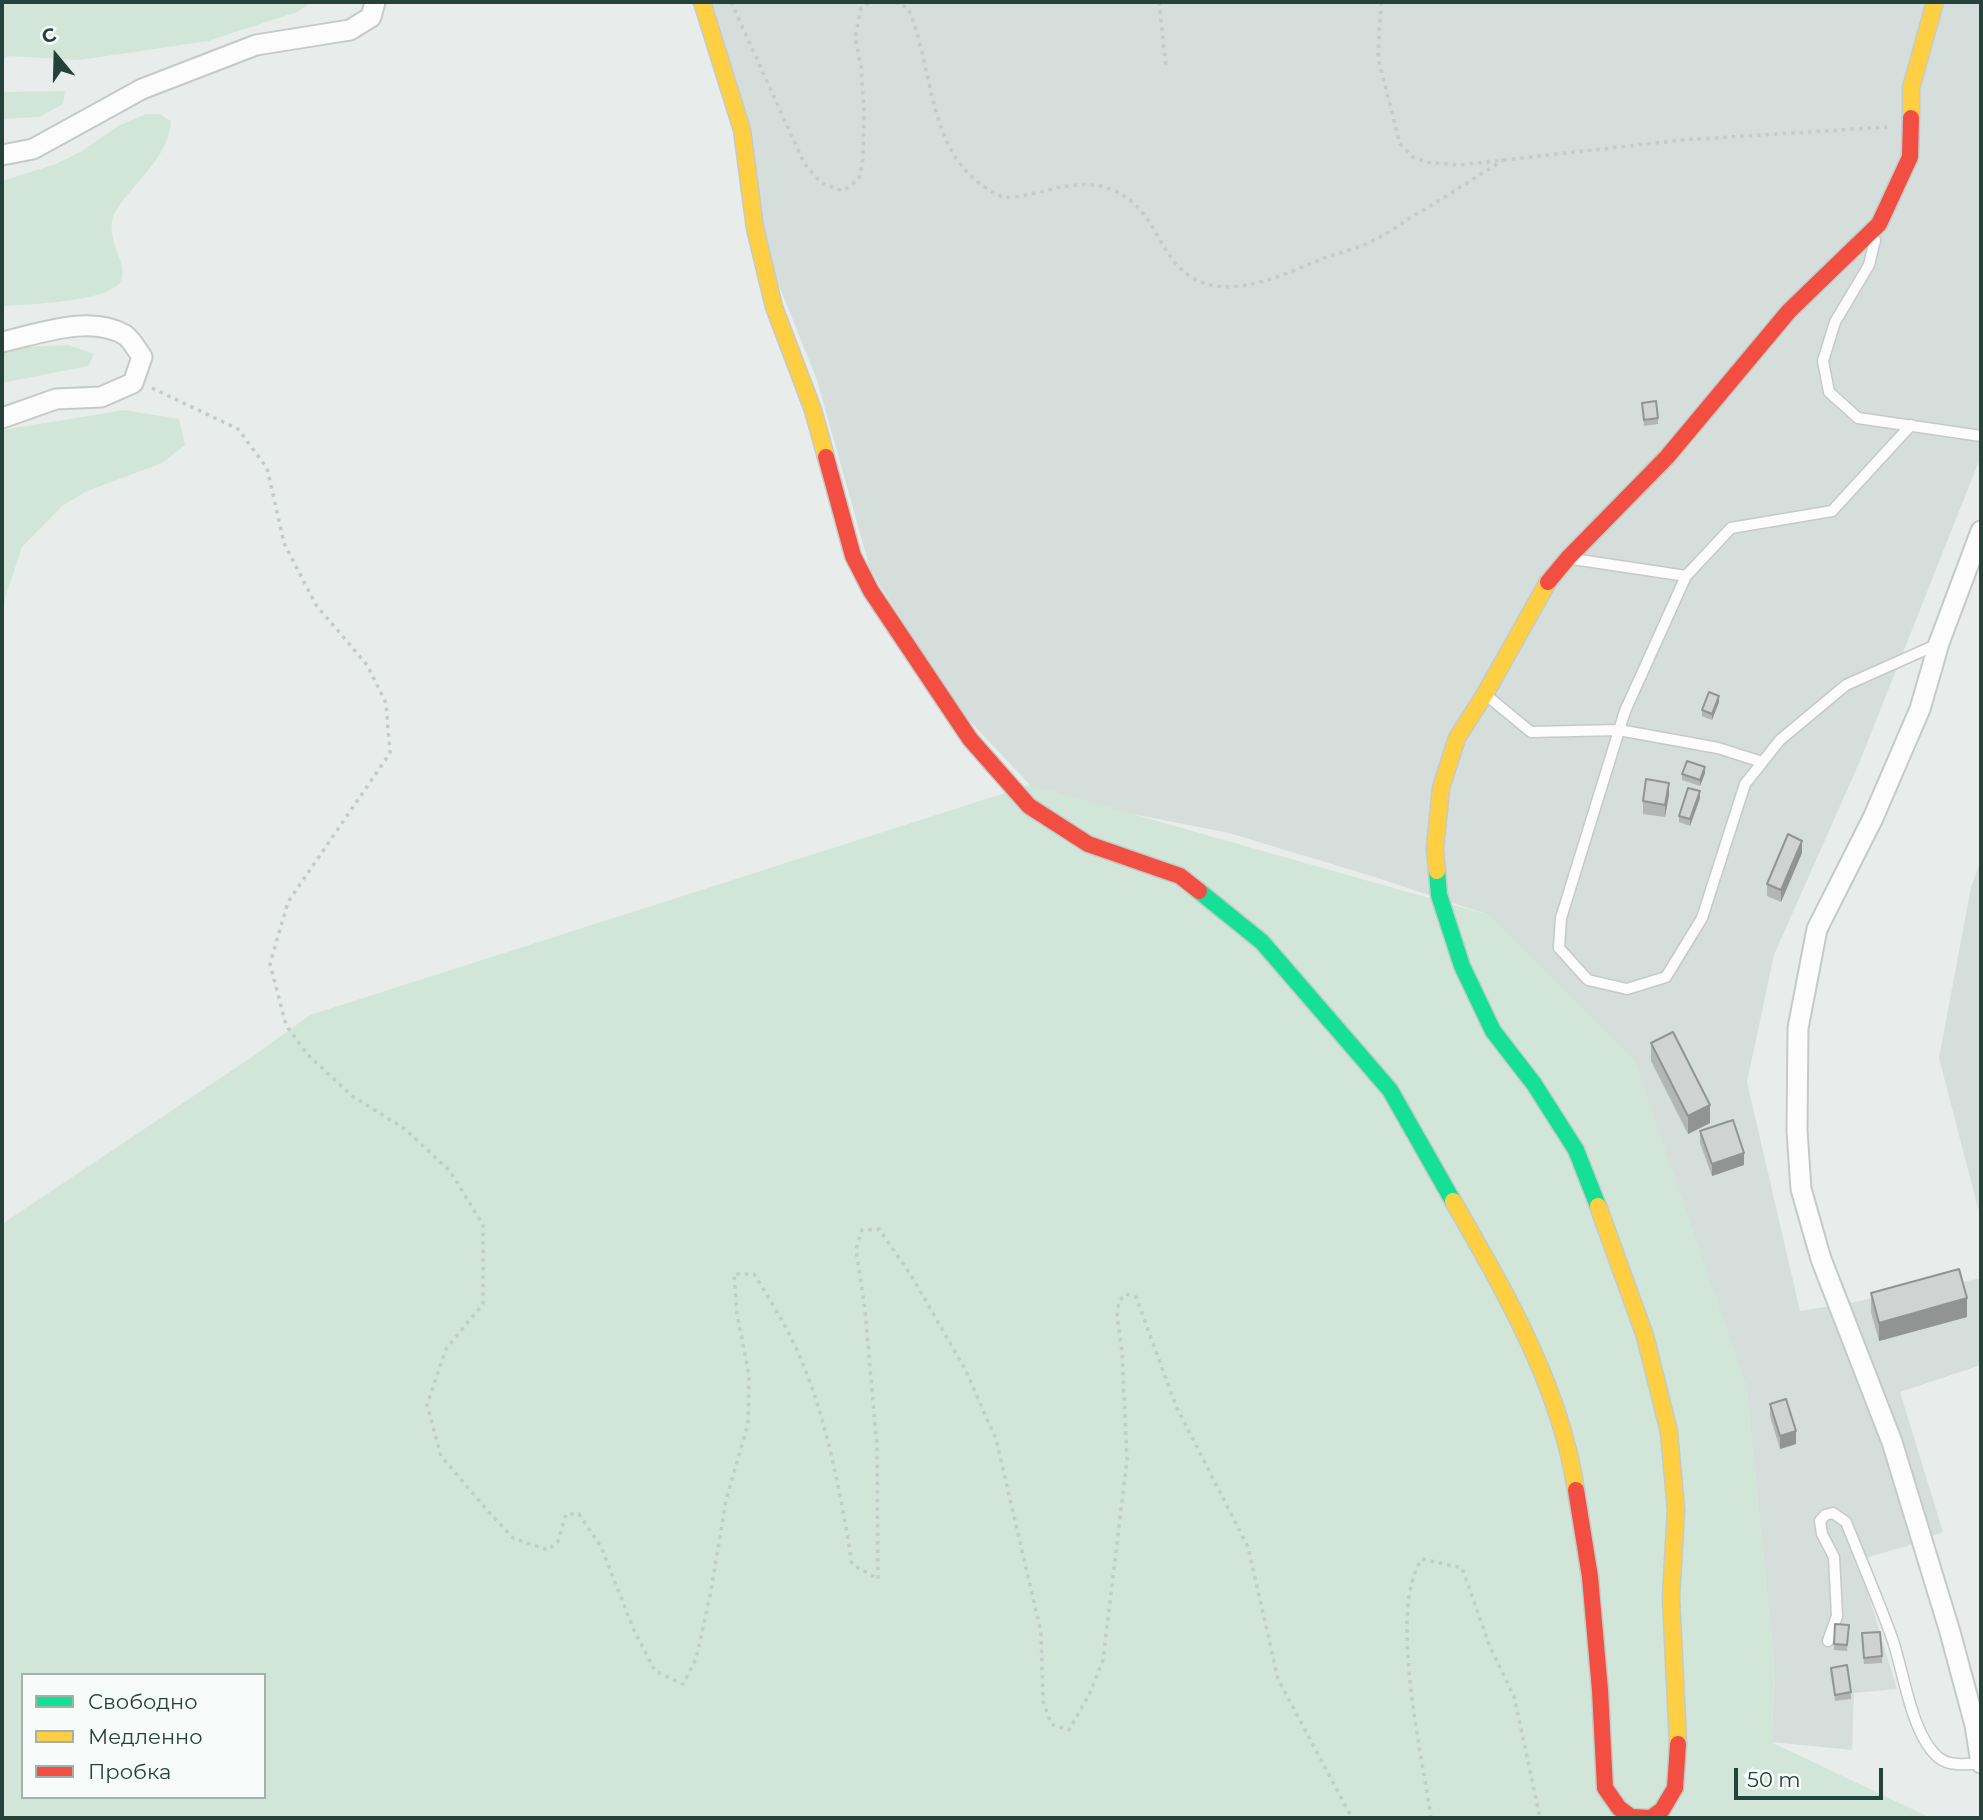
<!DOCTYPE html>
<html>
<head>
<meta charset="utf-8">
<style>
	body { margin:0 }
	#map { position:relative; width:1983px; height:1820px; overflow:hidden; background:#e8edeb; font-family:Montserrat,sans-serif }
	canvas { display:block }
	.frame { position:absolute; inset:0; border:4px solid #24423a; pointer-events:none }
	.legend { position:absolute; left:21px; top:1673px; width:245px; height:126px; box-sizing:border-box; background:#f7fbf9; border:2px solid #a3b1ad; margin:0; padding:9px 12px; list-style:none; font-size:21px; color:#24423a }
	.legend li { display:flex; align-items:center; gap:14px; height:35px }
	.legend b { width:35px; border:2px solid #a3b1ad }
	.north { position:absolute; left:21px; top:21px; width:70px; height:70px; -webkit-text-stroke:5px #f7fbf9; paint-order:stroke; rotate:341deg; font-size:19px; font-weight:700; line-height:28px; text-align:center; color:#24423a }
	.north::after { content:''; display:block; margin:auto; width:24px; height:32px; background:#24423a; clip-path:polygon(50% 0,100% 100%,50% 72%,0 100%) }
	.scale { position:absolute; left:1734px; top:1768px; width:149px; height:32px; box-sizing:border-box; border:4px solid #24423a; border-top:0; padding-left:9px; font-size:21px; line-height:24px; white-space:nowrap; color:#24423a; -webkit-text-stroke:5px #f7fbf9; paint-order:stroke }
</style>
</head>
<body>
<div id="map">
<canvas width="1983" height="1820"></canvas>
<div class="frame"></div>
<ul class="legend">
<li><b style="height:9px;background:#16e098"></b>Свободно</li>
<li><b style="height:9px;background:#ffcf43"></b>Медленно</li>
<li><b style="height:9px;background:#f24e42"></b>Пробка</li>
</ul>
<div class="north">С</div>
<div class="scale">50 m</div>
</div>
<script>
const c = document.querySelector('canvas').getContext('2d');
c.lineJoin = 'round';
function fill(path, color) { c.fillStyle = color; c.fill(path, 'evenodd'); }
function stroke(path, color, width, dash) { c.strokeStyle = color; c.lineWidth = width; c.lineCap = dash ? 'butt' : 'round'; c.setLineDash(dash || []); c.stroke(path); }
fill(new Path2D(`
	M711,2H1981V456L1860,761L1774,955L1747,1082L1800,1311L1861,1301L1961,1269L1963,1282L1981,1278V1365L1900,1392L1943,1532L1907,1546L1858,1560L1897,1689L1854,1693L1852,1750L1771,1742L1775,1675L1746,1385L1489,915L1378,878L1229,833L1081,804L1030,785L953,703L870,569L817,380L776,278Z
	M1981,860V1220L1939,1058L1971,887Z`), '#d6dedb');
fill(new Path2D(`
	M2,2H309L308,5L297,12L208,41L80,60L9,56L2,59Z
	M2,91L3,92L65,91L63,104L39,117L2,119Z
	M146,114H160L171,121C169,158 134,181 116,211C108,224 113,239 117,252C120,260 124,269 122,278C116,303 25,304 2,306V181L56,164L82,151L118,126Z
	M68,345L94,354L88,366L2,383V348Z
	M125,410L179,419L185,445L162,463L85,492L62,506L22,547L5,598L2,631V430Z
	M1030,785L1489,915L1634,1059L1746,1385L1775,1675L1771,1742L1931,1818H2V1224L249,1059L310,1015ZM23,1675H264V1797H23Z`), '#d1e6d8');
const lane = new Path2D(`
	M1875,240L1869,265L1835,322L1823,361L1829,392L1858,418L1981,436
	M1911,425L1832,511L1731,528L1686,576L1625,711L1561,918L1559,948L1588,980L1627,989L1666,977L1702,918L1745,784L1780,740L1846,685L1938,644
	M1573,559L1686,576
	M1486,695L1531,732L1619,730L1718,748L1762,762
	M1828,1641L1837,1616L1834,1557L1822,1534L1820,1521L1825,1515L1833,1513L1846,1522C1861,1560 1878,1599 1892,1638C1904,1672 1911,1735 1939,1758C1951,1767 1968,1764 1981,1763`);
const street = new Path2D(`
	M2,155L33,149L142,89L256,45L350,30L371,17L375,2
	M2,342C39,334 90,314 125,335C132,340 137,350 142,357L133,383L101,397L56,399L2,418
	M1981,531L1939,643L1920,709L1873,818L1817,929L1798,1028L1797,1131L1801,1189L1821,1259L1892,1442L1950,1632L1975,1725L1981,1763`);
const fast = new Path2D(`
	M1437,871L1439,895L1462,966L1493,1031L1534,1084L1576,1150L1598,1206
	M1199,891L1262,942L1390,1090L1453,1201`);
const slow = new Path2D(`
	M702,2L742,130L755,228L774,307L813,410L826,457
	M1911,118V88L1935,2
	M1437,871L1435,849L1441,788L1457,738L1485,694L1548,582
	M1453,1201C1505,1292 1560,1385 1576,1490
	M1598,1206L1645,1336L1669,1432L1676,1510L1671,1597L1678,1744`);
const jam = new Path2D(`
	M826,457L853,556L871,591L970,739L1029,806L1088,844L1180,876L1199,891
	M1548,582L1568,558L1667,457L1789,311L1879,224L1910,157L1911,118
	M1576,1490L1590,1577L1600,1690L1605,1788L1619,1808L1631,1817L1651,1818L1662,1810L1675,1788L1678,1744`);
stroke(lane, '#c5cac8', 13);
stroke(street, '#c5cac8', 23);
stroke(fast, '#c3cbc8', 19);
stroke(slow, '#c3cbc8', 19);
stroke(jam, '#c3cbc8', 19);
stroke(new Path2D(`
	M731,2L804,163L821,183L843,191L859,179L863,159L864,113L861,66L855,37L861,8L870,2
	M895,2L908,8C934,66 926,149 986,188C997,195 1001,198 1014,197C1047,193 1080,176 1113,190C1159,211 1156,256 1193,278C1232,301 1287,273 1324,258C1341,252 1359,248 1374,240C1387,234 1399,225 1410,218C1442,199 1473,179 1505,159
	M1159,2L1166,66
	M1381,2L1378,58L1400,144L1413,157L1426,162L1459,165L1682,140L1887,127
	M152,388L238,429L267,468L284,543L316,605L367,665L386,703L390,753L288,902L270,964L286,1025L308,1055L352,1096L405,1129L450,1171L483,1225V1304L446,1349L427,1405L441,1456L487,1510L513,1538L548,1550L558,1541L566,1514H579L601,1547L634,1630L655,1671L683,1684L696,1659L711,1591L726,1500L748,1424L749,1375L737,1314L734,1274H754C772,1303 790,1332 803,1364C829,1428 841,1497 852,1564L878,1579L877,1447L865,1310L856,1249L862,1230L879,1229L911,1275L965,1369L996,1439L1041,1632L1043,1701L1051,1724L1069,1730L1089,1695L1103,1660L1127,1460L1122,1352L1117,1316L1119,1301L1126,1294L1136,1297L1176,1406L1248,1547L1278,1679L1352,1818
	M1431,1818C1423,1758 1387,1608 1422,1559L1462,1568L1490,1647L1514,1696L1540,1818`), '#c3ccca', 3.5, [3.5, 5]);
stroke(lane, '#fcfcfc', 10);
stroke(street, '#fcfcfc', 19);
stroke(fast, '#16e098', 16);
stroke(slow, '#ffcf43', 16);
stroke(jam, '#f24e42', 16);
fill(new Path2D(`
	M1642,403L1658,418V424L1644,426Z
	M1719,702L1712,720L1702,716V710Z
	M1705,773L1700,786L1682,780V774Z
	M1669,795L1665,817L1643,814V801Z
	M1700,798L1690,826L1679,822V816Z
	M1802,853L1781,902L1767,896V884Z
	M1651,1043L1710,1123L1688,1134L1651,1061Z
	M1700,1131L1744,1165L1712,1176L1700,1143Z
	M1871,1293L1967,1317L1879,1341L1871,1312Z
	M1770,1404L1796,1444L1780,1449L1770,1416Z
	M1835,1624L1849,1625L1847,1651L1834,1650Z
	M1862,1639L1882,1656V1663L1864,1664Z
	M1831,1668L1851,1692V1699L1835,1701Z`), '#b2b6b5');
fill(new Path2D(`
	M1719,696V702L1712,720V714Z
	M1705,767V773L1700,786V780Z
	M1669,783V795L1665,817V805Z
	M1700,791V798L1690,826V819Z
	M1802,841V853L1781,902V890Z
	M1710,1105V1123L1688,1134V1116Z
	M1744,1153V1165L1712,1176V1164Z
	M1967,1298V1317L1879,1341V1323Z
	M1796,1431V1444L1780,1449V1436Z`), '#919493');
const building = new Path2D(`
	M1656,401L1658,418L1644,420L1642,403Z
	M1709,692L1719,696L1712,714L1702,710Z
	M1687,761L1705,767L1700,780L1682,774Z
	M1646,779L1669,783L1665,805L1643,801Z
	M1688,788L1700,791L1690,819L1679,816Z
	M1788,834L1802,841L1781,890L1767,884Z
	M1673,1032L1710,1105L1688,1116L1651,1043Z
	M1733,1120L1744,1153L1712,1164L1700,1131Z
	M1959,1269L1967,1298L1879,1323L1871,1293Z
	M1786,1399L1796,1431L1780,1436L1770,1404Z
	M1835,1624L1849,1625L1847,1645L1834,1644Z
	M1880,1632L1882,1656L1864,1658L1862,1633Z
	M1847,1665L1851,1692L1835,1695L1831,1668Z`);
fill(building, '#cfd4d2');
stroke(building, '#919493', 2);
</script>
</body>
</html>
